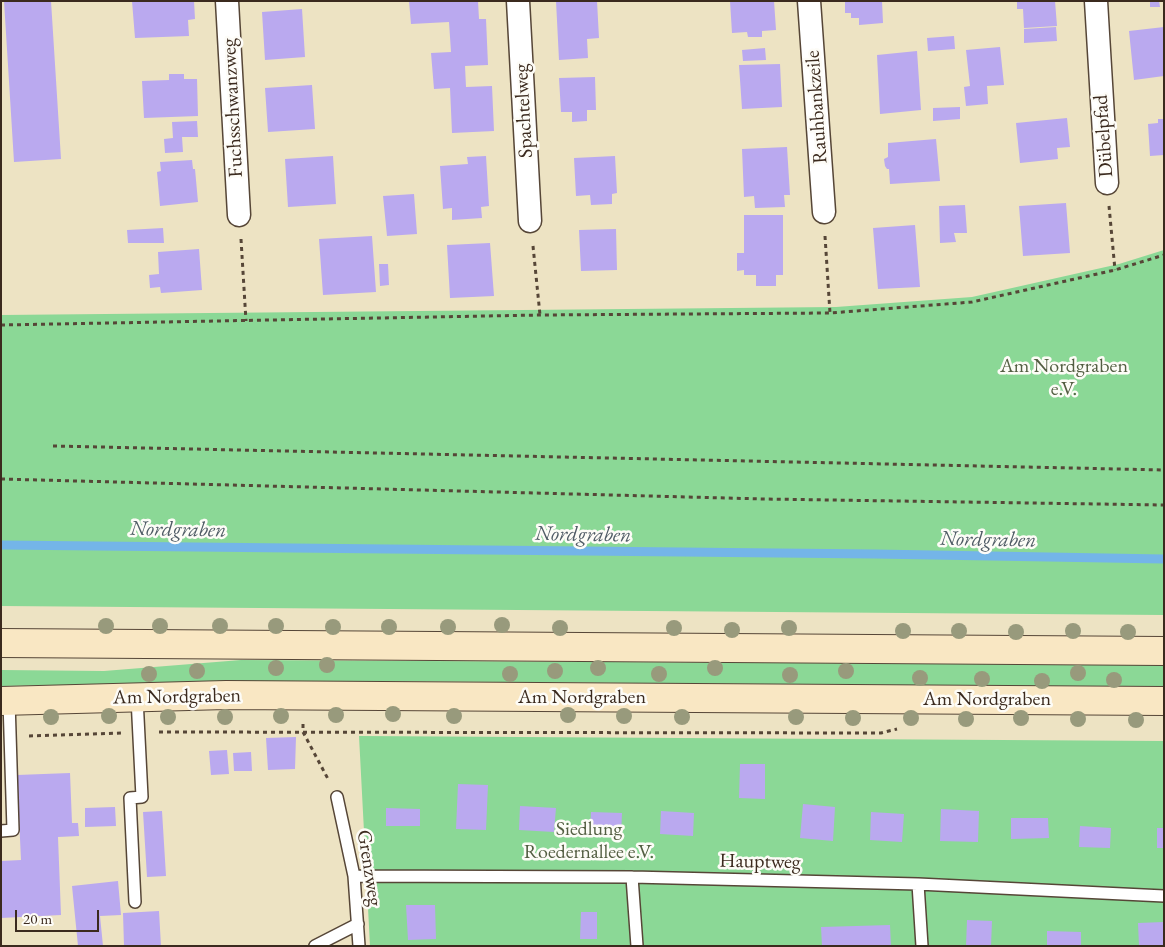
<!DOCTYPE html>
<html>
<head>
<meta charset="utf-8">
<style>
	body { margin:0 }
	#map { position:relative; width:1165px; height:947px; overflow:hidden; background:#ede3c3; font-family:"EB Garamond",serif }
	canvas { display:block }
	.frame { position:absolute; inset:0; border:2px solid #3b2a1e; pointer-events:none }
	.scale { position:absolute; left:15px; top:910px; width:84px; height:22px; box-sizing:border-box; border:2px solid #3b2a1e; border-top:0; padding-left:6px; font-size:15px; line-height:18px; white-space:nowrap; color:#3b2a1e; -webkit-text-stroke:4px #fdfcf7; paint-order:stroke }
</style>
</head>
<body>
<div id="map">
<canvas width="1165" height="947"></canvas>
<div class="frame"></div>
<div class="scale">20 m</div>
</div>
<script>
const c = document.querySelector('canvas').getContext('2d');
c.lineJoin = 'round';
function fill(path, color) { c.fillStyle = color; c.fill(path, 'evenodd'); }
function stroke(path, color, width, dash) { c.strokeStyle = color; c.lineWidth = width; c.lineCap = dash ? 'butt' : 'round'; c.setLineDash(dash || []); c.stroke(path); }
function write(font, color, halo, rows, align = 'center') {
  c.font = font + ' "EB Garamond",serif'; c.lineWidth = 5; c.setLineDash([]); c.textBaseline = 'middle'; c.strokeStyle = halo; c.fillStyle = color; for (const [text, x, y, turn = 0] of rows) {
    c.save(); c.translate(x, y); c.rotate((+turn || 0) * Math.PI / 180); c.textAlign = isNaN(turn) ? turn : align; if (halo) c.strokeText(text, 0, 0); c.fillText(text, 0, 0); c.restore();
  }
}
fill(new Path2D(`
	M1164,250V615L1,606V315L836,307L972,297L1119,264Z
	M241,660L1164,665V687L372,681L1,686V670L104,671Z
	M359,736L1164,741V946H370Z`), '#8bd896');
stroke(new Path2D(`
	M1,545L875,554L1164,559`), '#74b5e8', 9);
fill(new Path2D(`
	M4,1H51L61,159L14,162Z
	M132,1H194L195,19L188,20L189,36L135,38Z
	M409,1H478L479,19H486L488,65L465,66L466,87L492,86L494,131L452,133L450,88L434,89L431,53L451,52L449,22L411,24Z
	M556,1H597L599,38L587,39L588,58L559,60Z
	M730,1H774L776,30L762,31V37H748L747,32L732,33Z
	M845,1H882L883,23L859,25V18H851V13H845Z
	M1017,1H1055L1057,26L1024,28L1023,9H1017Z
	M1150,1H1159L1160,7H1150Z
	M302,9L305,57L265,60L262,12Z
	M1056,27L1057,41L1024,43V29Z
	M1164,27V76L1134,80L1129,31Z
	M954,36L955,49L928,51L927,38Z
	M1000,47L1004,85L987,86L988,104L966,106L964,87L970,86L966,50Z
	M765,48L766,60L743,61L742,50Z
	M917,51L921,110L880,114L877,55Z
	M780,64L782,107L742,109L739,65Z
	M169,74H184V79H197L198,116L144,118L142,81L169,80Z
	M595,77L596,110H587V121L572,122V112H561L559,78Z
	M312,85L315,129L268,132L265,88Z
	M960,107V119L933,121V108Z
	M1067,118L1070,147L1057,148L1058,159L1020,163L1016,123Z
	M1158,119H1164V155L1150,156L1148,124L1158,123Z
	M197,121L198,137H182L183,152L165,153L164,139L173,138L172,122Z
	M936,139L940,181L890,184L889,169H887L885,166L884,159L888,157V143Z
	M787,147L790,195H784L785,207L755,208L754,196L744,197L742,149Z
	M333,156L336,204L288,207L285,159Z
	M486,156L489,206L481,207L482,218L452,220V208L443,209L440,166L468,164L467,157Z
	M615,156L617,193L612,194V204L591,205L590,195L576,196L574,158Z
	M192,160L193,169H195L198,202L160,206L157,172L161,171L160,162Z
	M414,194L417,234L387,236L383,196Z
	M1066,203L1070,253L1023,256L1019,206Z
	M965,205L967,233H954L956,242L940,243L939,206Z
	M744,215H783V275H776V286H756V275H744V270L737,271V253H744Z
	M915,225L920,287L878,289L873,228Z
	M163,228L164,243H128L127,230Z
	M616,229L617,270L581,271L579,230Z
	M372,236L376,292L323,295L319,239Z
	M490,243L494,296L450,298L447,245Z
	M199,249L202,290L161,293L160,287L150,288L149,275L159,274L158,252Z
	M379,264H388L389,285L380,286Z
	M296,737L295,769L268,770L266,738Z
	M227,750L229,774L211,775L209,751Z
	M251,752L252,771H234L233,753Z
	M740,764H765V799L739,798Z
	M70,773L72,823H78L79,836L58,837L61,915L1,918V861L21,860L17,775Z
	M458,784L488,785L486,830L456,829Z
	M803,804L835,807L833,841L800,838Z
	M520,806L556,808L554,832L519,830Z
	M115,807L116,826L85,827V808Z
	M386,808L420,809V826H386Z
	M941,809L979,811L978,842L940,841Z
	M162,811L166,876L147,877L143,812Z
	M661,811L694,813L693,836L660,834Z
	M591,812L622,813L621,836L590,834Z
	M871,812L904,814L902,842L870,840Z
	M1011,818H1048L1049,838L1011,839Z
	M1080,826L1111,828L1110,848L1079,847Z
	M1157,828H1164V848H1157Z
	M118,881L121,915L100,916L103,946H78L72,886Z
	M406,905H435L436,939L408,940Z
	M159,911L161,946H124L123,913Z
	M581,912H597V939H580Z
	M967,920L992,921L991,946H966Z
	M1164,922V946H1139L1138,923Z
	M890,925L891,946H822L821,927Z
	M1047,931L1081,932V946H1047Z`), '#baa9ef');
const service = new Path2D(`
	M337,797L354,876L359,946
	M1,831L13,830L9,701
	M354,876L632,877L918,884L1164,896
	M632,877L637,946
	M918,884L922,946
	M135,902L130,798L142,797L137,698
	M315,946L358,924`);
const minor = new Path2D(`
	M227,1L239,215
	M518,1L530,221
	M809,1L824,212
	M1096,1L1107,183`);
const secondary = new Path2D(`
	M1,643L1164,651
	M1,701L226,695L1164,701`);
stroke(service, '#564637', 14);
stroke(minor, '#564637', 25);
stroke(secondary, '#564637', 30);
stroke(new Path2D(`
	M1109,206L1115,270
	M825,236L830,313
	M241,239L246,321
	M533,246L540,315
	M1,325L540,315L830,313L972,302L1115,270L1164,255
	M53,446L1164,470
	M1,479L764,499L1164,505
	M303,724V732L328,779
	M159,732L881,733L897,729
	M29,736L121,733`), '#564637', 3, [4, 4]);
stroke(service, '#fff', 11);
stroke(minor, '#fff', 22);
stroke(secondary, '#f9e7c3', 28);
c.fillStyle = '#989a7c';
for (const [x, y] of [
	[502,625],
	[106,626],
	[160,626],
	[220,626],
	[276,626],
	[333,627],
	[389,627],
	[448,627],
	[560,628],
	[674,628],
	[789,628],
	[732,630],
	[903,631],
	[959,631],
	[1073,631],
	[1016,632],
	[1128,632],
	[327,665],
	[276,668],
	[598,668],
	[715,668],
	[197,671],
	[555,671],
	[846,671],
	[1078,673],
	[149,674],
	[510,674],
	[659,674],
	[790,675],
	[920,678],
	[982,679],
	[1114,680],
	[1042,681],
	[393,714],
	[336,715],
	[568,715],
	[109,716],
	[281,716],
	[454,716],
	[624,716],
	[51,717],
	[168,717],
	[225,717],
	[682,717],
	[796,717],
	[853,718],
	[911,718],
	[1021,718],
	[966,719],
	[1078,719],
	[1136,720]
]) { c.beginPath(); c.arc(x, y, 8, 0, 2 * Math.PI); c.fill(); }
write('20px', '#3b2a1e', '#fdfcf7', [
	["Rauhbankzeile",817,107,-94],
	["Fuchsschwanzweg",233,108,-93],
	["Spachtelweg",524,111,-93],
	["Dübelpfad",1104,136,-94],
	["Am Nordgraben",177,697,-1],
	["Am Nordgraben",582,698],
	["Am Nordgraben",987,700],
	["Hauptweg",760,862,1],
	["Grenzweg",369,868,81]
]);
write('20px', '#535e42', '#fdfcf7', [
	["Am Nordgraben",1064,367],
	["e.V.",1064,390],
	["Siedlung",589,830],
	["Roedernallee e.V.",589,853]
]);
write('italic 21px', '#4f5b65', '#fdfcf7', [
	["Nordgraben",178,530,1],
	["Nordgraben",583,535,1],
	["Nordgraben",988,540,1]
]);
</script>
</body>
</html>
